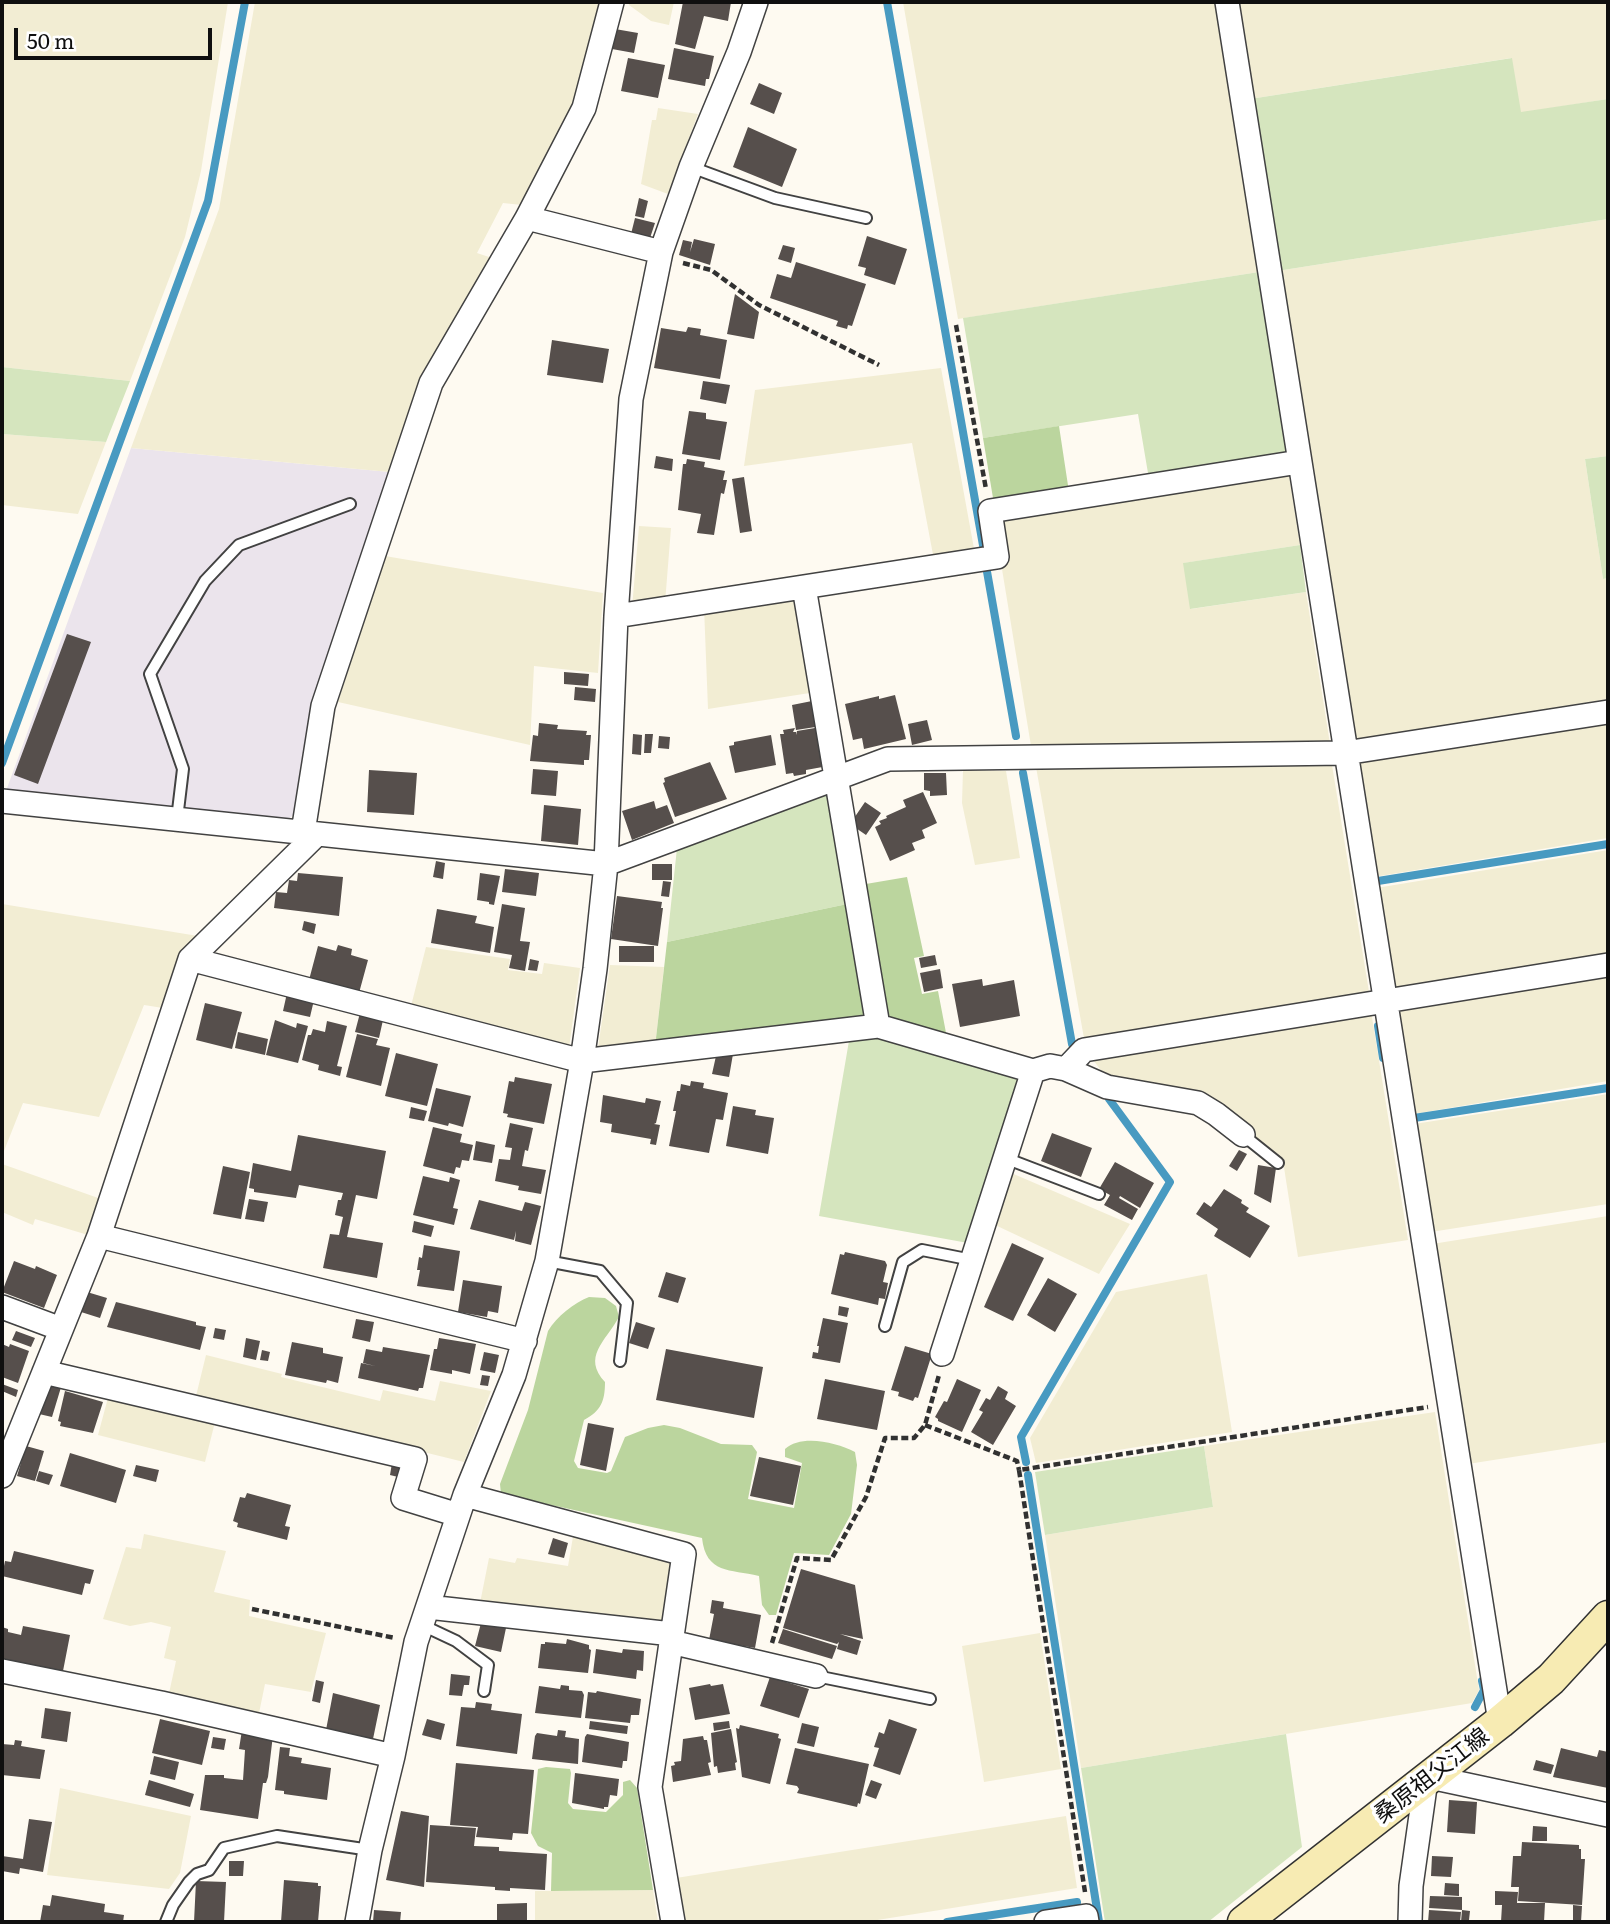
<!DOCTYPE html>
<html>
<head>
<meta charset="utf-8">
<style>
	body { margin:0 }
	#map { position:relative; width:1610px; height:1924px; overflow:hidden; background:#fefaf1; font-family:Literata,serif }
	canvas { display:block }
	.frame { position:absolute; inset:0; border:4px solid #0f0f0f; pointer-events:none }
	.scale { position:absolute; left:14px; top:28px; width:198px; height:32px; box-sizing:border-box; border:4px solid #0f0f0f; border-top:0; padding-left:9px; font-size:21px; line-height:24px; white-space:nowrap; color:#0f0f0f; -webkit-text-stroke:5px #fff; paint-order:stroke }
</style>
</head>
<body>
<div id="map">
<canvas width="1610" height="1924"></canvas>
<div class="frame"></div>
<div class="scale">50 m</div>
</div>
<script>
const c = document.querySelector('canvas').getContext('2d');
c.lineJoin = 'round';
function fill(path, color) { c.fillStyle = color; c.fill(path, 'evenodd'); }
function stroke(path, color, width, dash) { c.strokeStyle = color; c.lineWidth = width; c.lineCap = dash ? 'butt' : 'round'; c.setLineDash(dash || []); c.stroke(path); }
function write(font, color, halo, rows, align = 'center') {
  c.font = font + ' Literata,"Noto Sans JP",serif'; c.lineWidth = 7; c.setLineDash([]); c.textBaseline = 'middle'; c.strokeStyle = halo; c.fillStyle = color; for (const [text, x, y, turn = 0] of rows) {
    c.save(); c.translate(x, y); c.rotate((+turn || 0) * Math.PI / 180); c.textAlign = isNaN(turn) ? turn : align; if (halo) c.strokeText(text, 0, 0); c.fillText(text, 0, 0); c.restore();
  }
}
fill(new Path2D(`
	M131,448L390,472L311,708L294,815L286,820L6,791Z`), '#ebe4ec');
fill(new Path2D(`
	M2,2H228L201,171L185,237L130,381L2,367Z
	M255,2H601L574,105L522,205L503,203L477,253L492,258L423,372L390,472L131,448L219,209Z
	M629,2H674L669,25L651,21L629,5Z
	M903,2H1217L1259,272L958,319Z
	M1235,2H1608V99L1520,113L1511,58L1250,99Z
	M658,108L698,114L668,194L641,184L652,120H656Z
	M1608,219V456L1585,459L1603,579L1608,578V699L1359,739L1355,736L1277,271Z
	M941,368L975,554L934,560L912,443L744,466L755,390Z
	M2,434L106,442L78,514L2,505Z
	M1288,469L1300,545L1184,563L1191,609L1306,592L1330,744L1031,746L1001,563V514Z
	M639,526L671,528L665,603L632,608Z
	M385,556L603,593L598,673L534,666L530,745L338,702Z
	M799,591L816,692L708,709L704,607Z
	M1608,721V838L1374,877L1357,767L1362,760Z
	M1332,765L1370,998L1085,1044L1036,767Z
	M963,770L1006,771L1020,858L975,865L962,803Z
	M1608,850V955L1393,991L1376,888Z
	M2,904L198,936L163,1008L144,1005L99,1117L23,1103L2,1156Z
	M426,947L510,959L508,970L542,974L544,963L580,968L569,1048L410,1010Z
	M610,965L664,967L655,1047L597,1055Z
	M1608,977V1081L1414,1114L1397,1012Z
	M1371,1011L1408,1240L1298,1257L1283,1161L1221,1106L1110,1082L1090,1056Z
	M1608,1094V1204L1431,1232L1414,1124Z
	M2,1164L101,1199L88,1235L35,1219L33,1225L2,1212Z
	M1009,1172L1130,1224L1099,1274L993,1224Z
	M1608,1216V1442L1468,1464L1432,1244Z
	M1207,1274L1232,1432L1036,1463L1030,1438L1116,1292Z
	M206,1355L282,1374L281,1377L380,1401L383,1390L435,1401L440,1381L491,1391L464,1462L196,1396Z
	M109,1394L216,1418L205,1462L98,1435Z
	M1435,1412L1479,1690L1472,1703L1081,1768L1045,1535L1213,1507L1204,1446Z
	M574,1531L667,1555L673,1565L662,1629L479,1608L489,1558L515,1563L517,1558L568,1566Z
	M144,1534L226,1551L214,1592L250,1600L249,1616L326,1633L311,1692L265,1684L258,1718L168,1698L176,1661L164,1658L171,1627L151,1622L130,1626L103,1619L126,1547L141,1549Z
	M1040,1633L1061,1769L984,1782L962,1646Z
	M60,1788L191,1816L180,1873L169,1889L47,1875Z
	M1066,1816L1077,1888L865,1922H684L676,1878Z
	M653,1890L658,1922H535V1891Z`), '#f2edd3');
fill(new Path2D(`
	M1512,58L1521,112L1608,99V219L1277,271L1250,99Z
	M1259,272L1289,457L1149,479L1138,414L983,438L963,318Z
	M2,367L130,381L106,442L2,434Z
	M1608,456V578L1603,579L1585,459Z
	M1300,545L1306,592L1190,609L1183,563Z
	M832,791L852,903L667,942L677,848Z
	M889,1034L1015,1075L1021,1086L968,1243L819,1216L850,1035Z
	M1204,1446L1213,1507L1045,1535L1035,1472Z
	M1286,1734L1302,1847L1208,1922H1105L1081,1768Z`), '#d5e5be');
fill(new Path2D(`
	M1059,426L1069,492L994,504L983,438Z
	M907,877L924,956L914,958L922,994L938,991L947,1038L883,1021L860,885Z
	M852,903L872,1016L655,1047L667,942Z
	M589,1297L605,1298L616,1306L619,1317C605,1342 582,1357 605,1382C605,1401 601,1411 584,1420L574,1461L578,1468L607,1473L611,1471L625,1437L648,1428L664,1425L680,1428L721,1444L752,1445L757,1452L748,1499L794,1508L802,1463L785,1457V1449C801,1434 836,1442 855,1452L857,1465L851,1514L829,1555L794,1553L776,1615H769L762,1605L759,1576C730,1569 706,1574 702,1538L501,1494L500,1484L528,1410L548,1331C557,1316 574,1303 589,1297Z
	M546,1767L570,1769L571,1773L568,1803L573,1809L606,1812L623,1795V1782L630,1780L637,1788L653,1890L551,1891L552,1853L538,1846L531,1833L538,1769Z`), '#bbd59e');
stroke(new Path2D(`
	M887,2L984,551
	M986,566L1016,736
	M2,763L208,201L245,2
	M1023,773L1072,1044
	M1378,881L1608,844
	M1378,1026L1383,1058
	M1414,1118L1608,1088
	M1026,1462L1021,1437L1170,1182L1109,1099
	M1028,1475L1099,1922
	M1475,1707L1484,1690L1482,1681
	M947,1922L1077,1902`), '#489ac1', 8);
fill(new Path2D(`
	M683,2H731L728,21L704,16L695,49L675,44Z
	M615,29L638,33L634,53L612,49Z
	M674,48L714,56L709,79H706L705,86L668,79Z
	M628,58L665,65L658,98L621,91Z
	M759,83L782,93L774,114L750,104Z
	M748,127L797,149L782,187L733,167Z
	M639,198L648,201L644,218L635,216Z
	M635,218L655,223L650,238L631,234Z
	M867,236L907,249L895,285L864,275L866,268L858,266Z
	M694,239L715,244L710,265L679,255L683,240L692,242L690,252Z
	M783,245L795,248L791,263L778,259Z
	M796,262L866,284L852,326L848,325L847,329L836,326L838,321L770,298L777,274L791,278Z
	M735,294L759,312L754,339L727,334Z
	M688,327L701,329L700,335L727,340L720,379L654,368L661,328L686,332Z
	M552,340L609,349L603,383L547,375Z
	M703,381L730,385L726,404L700,399Z
	M689,411L706,413V419L727,422L720,460L682,454Z
	M656,456L673,459L672,471L654,468Z
	M687,459L705,462L704,467L725,471L723,480H727L724,494L721,493L714,535L697,533L701,514L678,510L683,464H686Z
	M744,477L752,531L740,533L732,479Z
	M67,634L91,642L38,784L14,775Z
	M564,672L589,674L588,686L564,684Z
	M575,687L596,689L595,702L574,700Z
	M895,695L906,739L864,749L862,738L853,740L845,704L879,696V699Z
	M817,700L822,726L796,730L792,705Z
	M927,720L932,740L912,745L908,724Z
	M539,723L558,725L557,729L587,731L586,735H591L589,760H584V765L530,761L533,735L538,736Z
	M821,727L828,766L806,770V774L794,776L793,773L786,774L780,734H784L783,730L795,728L793,732H796V735L797,731Z
	M633,734L642,735L641,755L632,754Z
	M645,734H653L651,753H644Z
	M771,735L776,765L735,773L729,746L734,745V742Z
	M659,736L670,737L669,749L658,748Z
	M710,762L727,799L675,817L663,783L665,782L664,778Z
	M533,769L558,771L556,796L531,794Z
	M369,770L417,773L414,815L367,812Z
	M924,773H946L947,795L930,796V791L924,790Z
	M923,792L937,823L922,830L925,838L912,843L915,850L890,861L875,827L881,824L879,821L887,818L886,816L906,807L903,800Z
	M654,801L656,809L667,805L674,823L632,840L622,811Z
	M865,802L881,813L866,835L850,824Z
	M544,805L581,809L578,845L541,841Z
	M436,861L445,863L443,879L433,877Z
	M652,864H672V880H652Z
	M505,869L539,873L536,896L502,892Z
	M298,873L343,877L339,916L274,908L276,892L287,893L289,880L297,881Z
	M480,873L500,876L494,905L489,904V902L477,900Z
	M663,881L671,882L669,897L661,896Z
	M617,896L662,902L661,908H663L658,946L611,939Z
	M502,904L525,908L520,941L530,942L525,971L509,968L512,955L494,952Z
	M437,909L477,916L475,923L494,927L490,953L431,943Z
	M304,921L316,924L314,934L302,930Z
	M338,945L352,949L351,955L368,960L359,993L309,980L318,946L336,951Z
	M619,946H654V962H619Z
	M935,955L937,965L921,968L919,958Z
	M530,959L539,961L537,971L528,970Z
	M940,969L943,988L924,992L920,973Z
	M982,979L983,986L1014,980L1020,1016L960,1027L952,984Z
	M287,993L314,1000L310,1017L283,1011Z
	M205,1003L242,1012L232,1049L196,1040Z
	M360,1013L383,1020L379,1038L355,1032Z
	M275,1020L296,1028L297,1023L308,1026L298,1063L266,1055Z
	M327,1021L347,1026L337,1066L342,1067L340,1076L318,1070L319,1065L302,1060L308,1035H311L313,1029L325,1032Z
	M238,1032L268,1039L265,1055L235,1048Z
	M357,1034L378,1039L376,1045L390,1048L381,1086L346,1077Z
	M396,1053L438,1064L427,1106L385,1096Z
	M733,1054L729,1077L712,1074L716,1056Z
	M515,1077L552,1084L544,1124L507,1117L508,1114L503,1113L509,1081L514,1082Z
	M691,1081L704,1083L703,1088L728,1093L723,1120L716,1119L709,1153L669,1146L676,1111H673L677,1091H680L681,1084L690,1086Z
	M436,1088L471,1096L463,1127L449,1123L448,1126L428,1121Z
	M603,1095L645,1103L646,1098L661,1101L656,1123L654,1124L660,1125L656,1145L650,1144L651,1139L611,1132L612,1124L600,1122Z
	M733,1106L756,1110L755,1115L774,1118L768,1154L726,1146Z
	M411,1107L427,1111L424,1121L409,1118Z
	M510,1123L533,1128L528,1151L525,1150L522,1166L546,1170L541,1194L518,1190L519,1186L495,1181L499,1159L510,1160L512,1148L505,1147Z
	M433,1127L462,1134L460,1142L473,1145L469,1161L462,1160L460,1168L456,1167L454,1174L423,1166Z
	M1052,1133L1092,1148L1081,1177L1041,1161Z
	M298,1135L386,1151L377,1199L356,1195L347,1237L383,1243L377,1278L323,1268L330,1234L339,1235L343,1217L335,1215L338,1200H341L343,1193L299,1185L296,1198L254,1192V1189L249,1188L253,1163L291,1171Z
	M476,1141L495,1145L492,1163L473,1160Z
	M1239,1150L1247,1154L1237,1171L1229,1166Z
	M1115,1162L1154,1183L1140,1208L1120,1196L1119,1198L1138,1209L1132,1220L1104,1205L1110,1195L1099,1189Z
	M1258,1165L1276,1168L1271,1203L1254,1194Z
	M223,1166L250,1172L241,1219L213,1214Z
	M423,1176L449,1182L450,1177L460,1180L453,1208L458,1209L454,1225L413,1215Z
	M1224,1189L1242,1200L1241,1203L1249,1208L1246,1212L1270,1226L1250,1258L1214,1236L1218,1229L1196,1214L1204,1202L1211,1207Z
	M249,1199L268,1202L264,1222L245,1219Z
	M479,1200L522,1211L525,1202L541,1206L531,1245L515,1241L516,1231L514,1240L470,1229Z
	M414,1221L434,1226L431,1237L412,1232Z
	M1012,1243L1044,1258L1013,1321L984,1307Z
	M424,1245L460,1251L454,1291L417,1286L420,1270H417L419,1257L422,1258Z
	M845,1252L885,1261L887,1265L883,1282L888,1283L885,1299L879,1298L878,1305L831,1294L840,1254L844,1255Z
	M14,1261L35,1269L36,1266L57,1275L44,1308L2,1292Z
	M666,1272L686,1278L678,1303L658,1297Z
	M1048,1278L1077,1294L1055,1332L1027,1315Z
	M463,1280L502,1286L498,1313L488,1311L487,1317L458,1312Z
	M87,1292L107,1298L100,1318L81,1312Z
	M116,1302L196,1322V1325L206,1327L200,1350L107,1327Z
	M839,1306L849,1308L847,1317L838,1315Z
	M823,1318L848,1323L840,1363L812,1358L813,1352L818,1353L819,1346H817Z
	M356,1319L374,1322L370,1342L352,1338Z
	M636,1322L655,1328L648,1349L629,1343Z
	M215,1328L226,1330L224,1340L213,1338Z
	M16,1331L35,1338L31,1347L12,1340Z
	M246,1338L260,1341L256,1360L243,1357Z
	M439,1338L476,1344L470,1374L452,1370V1374L430,1370L434,1349H437Z
	M292,1342L323,1348V1353L343,1357L338,1383L327,1380L326,1383L285,1375Z
	M2,1344L9,1347L10,1344L29,1351L18,1383L2,1377Z
	M905,1346L932,1354L918,1398L915,1397L913,1401L898,1396L899,1392L891,1390Z
	M383,1347L430,1355L423,1388H419L418,1391L358,1378L361,1363L375,1366L363,1363L366,1349L382,1352Z
	M666,1349L763,1367L754,1418L656,1400Z
	M262,1350L270,1352L268,1361L260,1360Z
	M484,1352L499,1355L495,1373L480,1370Z
	M482,1375L490,1376L488,1386L480,1385Z
	M825,1379L885,1391L877,1430L817,1419Z
	M957,1379L981,1390L962,1432L938,1421V1419L935,1417L944,1401L947,1402Z
	M53,1381L62,1384L52,1417L39,1414Z
	M2,1384L18,1390L16,1397L2,1391Z
	M998,1386L1008,1392L1005,1399L1016,1406L993,1445L971,1432L983,1412L979,1410L986,1398L990,1400Z
	M65,1391L103,1402L93,1433L60,1426L61,1422L58,1421Z
	M588,1423L614,1428L606,1471L580,1465Z
	M26,1446L44,1451L35,1481L17,1476Z
	M70,1453L126,1470L116,1503L60,1486Z
	M759,1457L801,1466L793,1505L750,1496Z
	M392,1463L401,1465L398,1477L390,1475Z
	M136,1465L159,1470L156,1482L133,1476Z
	M39,1471L53,1475L49,1485L36,1481Z
	M247,1493L291,1505L285,1526L290,1527L287,1540L237,1527L238,1523L233,1521L240,1497L245,1498Z
	M553,1538L568,1543L564,1558L548,1554Z
	M14,1551L94,1570L90,1584L85,1583L82,1595L2,1576L5,1561L11,1562Z
	M801,1569L855,1585L863,1639L840,1634L861,1641L857,1655L837,1649L839,1642L837,1644L783,1628Z
	M712,1600L724,1602L723,1608L761,1615L755,1648L709,1640L714,1614L710,1613Z
	M481,1623L506,1628L501,1652L475,1646Z
	M23,1626L70,1635L63,1671L2,1659V1627L8,1629V1632L21,1635Z
	M783,1629L837,1646L832,1659L778,1643Z
	M567,1639L589,1645V1649L591,1650L588,1673L538,1668L541,1644H545V1642L566,1644Z
	M596,1649L622,1653L623,1649L644,1651L643,1671L637,1670L636,1679L593,1673Z
	M451,1674L470,1676L469,1685H464L462,1696L449,1695Z
	M770,1677L809,1689L799,1718L760,1706Z
	M316,1680L324,1682L320,1703L312,1701Z
	M710,1684L711,1686L723,1684L730,1714L695,1720L689,1688Z
	M561,1685L569,1686V1690L582,1691L584,1695L581,1718L535,1713L539,1686L560,1689Z
	M597,1691L641,1699L639,1715H631L630,1723L585,1718L588,1692L596,1693Z
	M333,1693L380,1705L373,1739L326,1730Z
	M476,1702L492,1704L491,1710L522,1714L517,1754L456,1746L461,1707L475,1708Z
	M45,1708L71,1712L67,1742L41,1738Z
	M160,1719L210,1731L202,1765L152,1753Z
	M427,1719L445,1724L441,1740L422,1735Z
	M889,1719L917,1729L900,1775L873,1766L879,1748L874,1747L879,1732L884,1734Z
	M590,1721L628,1726L627,1734L589,1729Z
	M729,1721L730,1728L714,1731L713,1723Z
	M802,1723L819,1727L814,1747L797,1743Z
	M740,1725L779,1734L778,1738L781,1739L770,1784L742,1777L736,1728L739,1729Z
	M731,1729L737,1762L735,1763L736,1770L718,1773L717,1766L714,1767L711,1733Z
	M242,1730L273,1735L268,1777L266,1783H263L258,1819L200,1810L205,1775H224V1778L243,1780L245,1750L239,1749Z
	M558,1730L566,1731L565,1737L579,1739L578,1764L532,1759L535,1736L537,1733L557,1736Z
	M587,1734L629,1742L627,1761H623L622,1768L582,1762L585,1737Z
	M703,1736L704,1740H707L711,1762L708,1763L711,1775L673,1782L671,1766L675,1765L674,1762L681,1761L683,1739Z
	M213,1737L226,1739L224,1750L211,1748Z
	M15,1740L22,1741L21,1746L45,1750L40,1779L2,1775V1744L14,1745Z
	M280,1747L290,1748L289,1756L302,1758L301,1763L331,1768L327,1800L284,1794V1791L275,1790Z
	M795,1748L869,1764L860,1804L858,1803L857,1807L797,1793L799,1789L797,1786L786,1784Z
	M1561,1748L1597,1757L1599,1750L1608,1752L1606,1759L1608,1760V1788L1553,1777Z
	M154,1756L179,1762L175,1780L150,1774Z
	M1536,1760L1554,1765L1551,1774L1533,1770Z
	M456,1763L534,1770L528,1834L513,1833L512,1840L476,1837L478,1827L450,1825Z
	M575,1773L619,1779L617,1796L610,1795L608,1807H604V1809L572,1803Z
	M149,1780L194,1794L190,1807L145,1795Z
	M871,1780L882,1784L876,1799L865,1795Z
	M1449,1800L1477,1802L1475,1834L1447,1832Z
	M401,1811L429,1816L424,1887L386,1880Z
	M29,1819L52,1822L43,1872L20,1868L19,1874L2,1871V1856L23,1859Z
	M430,1825L476,1828L474,1846L499,1847V1851L547,1854L545,1890L510,1888V1891L495,1890V1887L426,1882Z
	M1533,1826L1547,1827V1841H1532Z
	M1522,1842L1579,1845V1849H1581V1859H1585L1582,1905L1518,1901L1519,1887H1511L1513,1856H1521Z
	M1432,1856L1453,1857L1451,1877L1431,1876Z
	M229,1861H244L243,1876H229Z
	M284,1880L318,1883V1886H321L318,1922H281Z
	M196,1881L226,1882L224,1922H194Z
	M1445,1883L1459,1884V1896L1444,1895Z
	M1495,1891L1518,1892L1517,1903H1545L1544,1922H1501L1502,1905H1495Z
	M52,1895L105,1904L104,1912L124,1915L123,1922H40L43,1905L50,1906Z
	M1430,1896L1462,1897V1910L1429,1908Z
	M527,1903V1922H497V1904Z
	M1573,1905L1582,1906L1581,1922H1573Z
	M374,1910L401,1912L400,1922H373Z
	M1429,1910L1461,1912L1460,1922H1428Z
	M1462,1910L1470,1911L1469,1920H1473V1922H1461Z`), '#564f4c');
const service = new Path2D(`
	M691,167L775,198L866,218
	M177,819L183,769L150,674L205,581L239,545L350,504
	M1243,1135L1278,1163
	M1005,1158L1099,1194
	M547,1261L600,1271L627,1303L620,1361
	M885,1326L903,1262L922,1250L972,1260
	M422,1625L456,1641L488,1665L484,1691
	M816,1676L930,1699
	M166,1922L173,1905L189,1882L197,1874L209,1870L224,1848L277,1836L370,1850`);
const minor = new Path2D(`
	M1227,2L1500,1722
	M527,218L661,252
	M804,587L878,1026
	M616,616L997,557L990,511L1299,462
	M2,801L606,864L888,759L1345,753L1608,712
	M303,832L323,706L431,383L527,218L584,108L612,2
	M190,959L582,1061L878,1026L1033,1071L942,1354
	M1066,1069L1107,1087L1198,1103L1216,1114L1243,1135
	M1033,1071L1050,1066L1066,1069L1084,1050L1608,965
	M99,1236L525,1341
	M2,1307L61,1329
	M44,1372L415,1459L403,1498L458,1515
	M2,1476L99,1236L190,959L317,834
	M465,1495L684,1554L650,1787L673,1922
	M428,1607L672,1634
	M671,1642L816,1676
	M2,1671L161,1703L393,1756
	M1430,1777L1608,1815
	M357,1922L370,1850L393,1756L416,1642L465,1495L514,1375L547,1261L582,1061L595,969L606,864L616,616L631,399L661,252L691,167L739,52L756,2
	M1046,1922L1086,1916L1087,1922
	M1410,1922L1411,1886L1426,1780`);
const secondary = new Path2D(`
	M1244,1922L1500,1722L1551,1679L1608,1617`);
stroke(service, '#424242', 14);
stroke(minor, '#424242', 26);
stroke(secondary, '#313131', 35);
stroke(new Path2D(`
	M683,263L711,270L759,305L879,365
	M956,325L986,489
	M925,1425L1017,1461L1019,1470
	M252,1609L395,1638
	M772,1643L797,1558L831,1560L866,1497L885,1438H914L925,1425L939,1375
	M1085,1892L1019,1470L1428,1407`), '#313131', 4.5, [7, 3.5]);
stroke(service, '#fff', 10);
stroke(minor, '#fff', 23);
stroke(secondary, '#f7ebb3', 32);
write('23px', '#0f0f0f', '#fff', [
	["桑原祖父江線",1432,1776,-38]
]);
</script>
</body>
</html>
